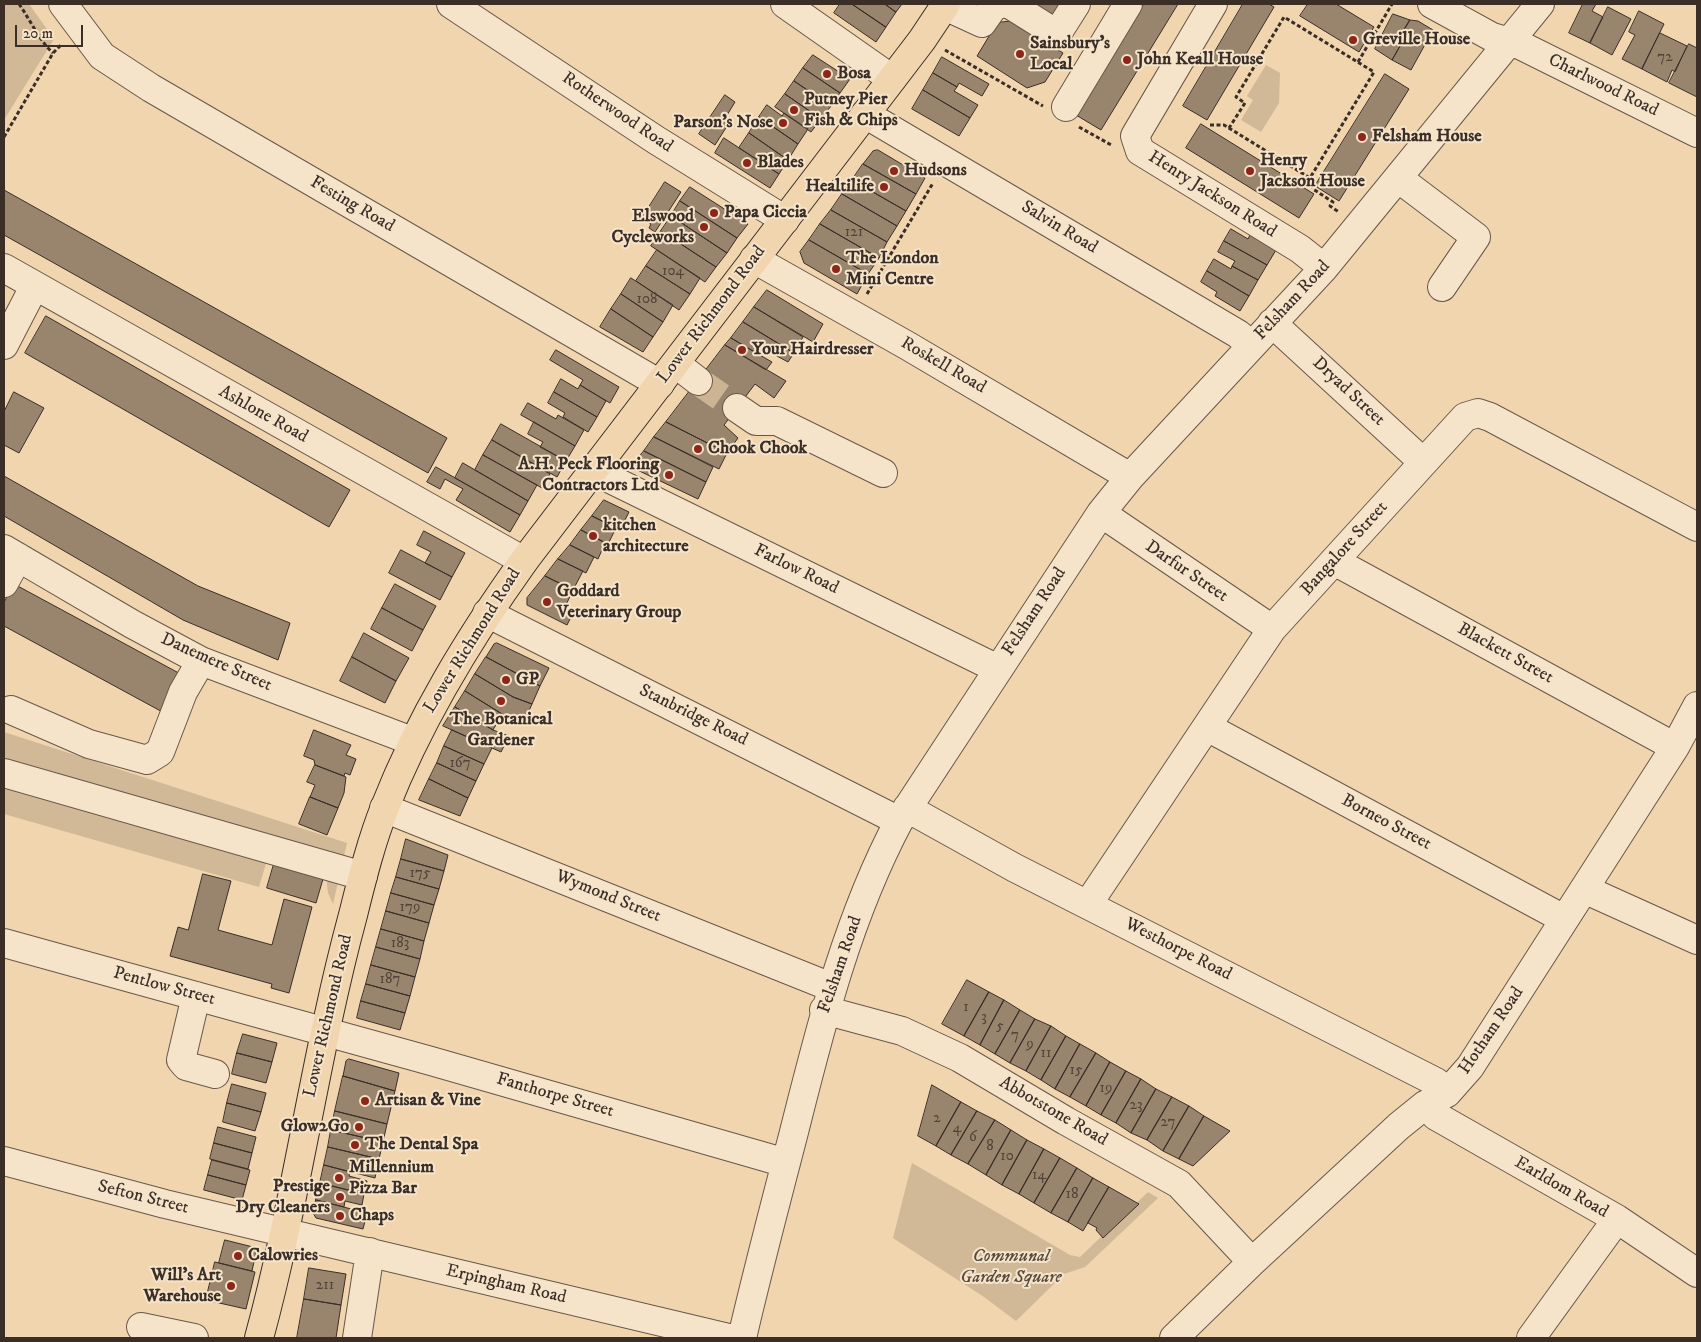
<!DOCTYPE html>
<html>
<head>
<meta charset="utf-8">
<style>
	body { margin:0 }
	#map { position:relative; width:1701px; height:1342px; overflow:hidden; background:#f0d5ae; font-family:"IM FELL DW Pica",serif }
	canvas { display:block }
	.frame { position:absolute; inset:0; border:5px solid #3a2e27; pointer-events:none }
	.scale { position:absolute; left:15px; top:25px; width:68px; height:22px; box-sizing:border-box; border:2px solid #3a2e27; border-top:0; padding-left:6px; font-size:15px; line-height:18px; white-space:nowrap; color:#3a2e27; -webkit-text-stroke:4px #f5e4ca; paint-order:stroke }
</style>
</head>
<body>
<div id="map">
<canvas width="1701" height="1342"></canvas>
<div class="frame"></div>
<div class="scale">20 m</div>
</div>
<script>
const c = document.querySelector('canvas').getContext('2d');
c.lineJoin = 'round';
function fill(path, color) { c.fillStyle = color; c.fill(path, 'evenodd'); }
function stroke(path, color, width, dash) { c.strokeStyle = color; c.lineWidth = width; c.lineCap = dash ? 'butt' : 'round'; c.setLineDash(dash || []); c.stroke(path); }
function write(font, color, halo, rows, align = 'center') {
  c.font = font + ' "IM FELL DW Pica",serif'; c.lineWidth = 4; c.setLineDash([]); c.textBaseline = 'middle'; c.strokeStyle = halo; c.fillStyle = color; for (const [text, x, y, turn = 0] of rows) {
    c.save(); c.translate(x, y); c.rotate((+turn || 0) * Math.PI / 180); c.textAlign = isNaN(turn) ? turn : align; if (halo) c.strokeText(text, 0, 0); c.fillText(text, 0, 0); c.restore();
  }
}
fill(new Path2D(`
	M4,4H29L54,39L4,120Z
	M1266,65L1280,73L1279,103L1261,132L1241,120L1253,100L1247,96Z
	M4,732L347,843L333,904L328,893L326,876L267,860L259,887L4,814Z
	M912,1163L1070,1255L1080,1257L1148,1192L1158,1198L1085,1267L1064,1274L1016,1321L984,1297L893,1238Z`), '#d1b997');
const building = new Path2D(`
	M840,4H852L886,27L876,42L834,13Z
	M852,4H885L896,12L886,27Z
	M885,4H902L896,12Z
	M1024,4H1077L1068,32Z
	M1144,4H1178L1101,130L1076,115Z
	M1243,4H1269L1274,7L1207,120L1183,106Z
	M1308,4H1336L1374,27L1359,52L1300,16Z
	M1583,4H1596L1592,11L1603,17L1590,43L1569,33Z
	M1608,7L1631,19L1612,55L1590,43Z
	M1639,11L1664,24L1642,69L1622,59L1635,35L1629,32Z
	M1393,14L1410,20L1404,30L1408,32L1392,60L1375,49Z
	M1410,20L1418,21L1433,30L1411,70L1392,60L1408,32L1404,30Z
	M1012,21L1063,53L1045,82L1027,88L977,56L997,23Z
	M1660,33L1687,46L1675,72L1672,70L1667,82L1642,69Z
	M1689,44L1697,48V97L1669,83Z
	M813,55L850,79L840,93L803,68Z
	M942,57L989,84L982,96L959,83L957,87L933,73Z
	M803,68L840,93L831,106L794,81Z
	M933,73L957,87L954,91L978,105L970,118L923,90Z
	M1385,74L1409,89L1339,201L1315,186Z
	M794,81L831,106L821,119L785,94Z
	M923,90L970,118L959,136L912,109Z
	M785,94L821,119L811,132L775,107Z
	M725,95L735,102L724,120L729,123L715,145L699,134Z
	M767,105L782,116L784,113L808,129L798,144L759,117Z
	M759,117L798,144L788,160L749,133Z
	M1201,124L1314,194L1299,218L1186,148Z
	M749,133L788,160L779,174L739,148Z
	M724,138L779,174L770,188L715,153Z
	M878,150L925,178L916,194L863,164L873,151Z
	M863,164L916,194L906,211L852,180Z
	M852,180L906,211L897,226L842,194Z
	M665,182L681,192L655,232L649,228L651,224L642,218Z
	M690,187L748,224L737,238L680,201Z
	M4,190L447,438L428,473L4,235Z
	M842,194L897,226L887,242L831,210Z
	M680,201L737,238L727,253L671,216Z
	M831,210L887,242L879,258L820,224Z
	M671,216L727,253L716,267L661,231Z
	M820,224L879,258L868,274L809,240Z
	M1231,229L1248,239L1250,235L1276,250L1267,265L1224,241Z
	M661,231L716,267L705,282L651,246Z
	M809,240L868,274L857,294L804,263L800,252Z
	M1224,241L1267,265L1258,280L1232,266L1235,261L1218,252Z
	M657,250L700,278L690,294L646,266Z
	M1214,259L1231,269L1232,266L1258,280L1249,296L1207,271Z
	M646,266L690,294L679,310L636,281Z
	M1207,271L1249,296L1240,311L1215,296L1217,292L1201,282Z
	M631,278L673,305L663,322L621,294Z
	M767,290L823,324L813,342L754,307Z
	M621,294L663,322L653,337L611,309Z
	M754,307L803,337L794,353L743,322Z
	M611,309L653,337L643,352L600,327Z
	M46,316L350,490L329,527L25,353Z
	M743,322L794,353L788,362L762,348L758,354L731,338Z
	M731,338L758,354L772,362L766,370L725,345Z
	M725,345L786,381L774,398L755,384L724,425L738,438L727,453L666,422Z
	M556,350L619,387L610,403L580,385L583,380L550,360Z
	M561,379L578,389L580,385L606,401L597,417L554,392Z
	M14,392L44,408L19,453L4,445V412Z
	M554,392L597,417L588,432L563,417L565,413L548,403Z
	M528,403L556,419L558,415L584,430L575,446L521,415Z
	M534,422L575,446L566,461L540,447L543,442L528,434Z
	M666,422L727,453L719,469L654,437Z
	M501,424L566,461L557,477L492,440Z
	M654,437L713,467L706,482L644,451Z
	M492,440L550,474L542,488L483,455Z
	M644,451L706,482L698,499L631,467Z
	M483,455L537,485L528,501L475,470Z
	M463,463L528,501L520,515L455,478Z
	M436,467L520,515L510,532L456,500L463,489L445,479L440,489L427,482Z
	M4,476L198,586L290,623L278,660L183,620L4,516Z
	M604,500L629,512L620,530L592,516Z
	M592,516L616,528L608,544L581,530Z
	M581,530L605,543L598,559L570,545Z
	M424,531L465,553L452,577L425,563L431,552L417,545Z
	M570,545L594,557L586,573L558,559Z
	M401,550L452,577L440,600L389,573Z
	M558,559L583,571L573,590L545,576Z
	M545,576L573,590L565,607L574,611L567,625L527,605V598Z
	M14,584L188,678L168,715L4,626V603Z
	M395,584L436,606L423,630L382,608Z
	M382,608L423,630L412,651L371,629Z
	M364,633L409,658L396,681L352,657Z
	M497,643L549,668L540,686L486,657L494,644Z
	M352,657L396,681L385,703L340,681Z
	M486,657L540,686L532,704L513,697L475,674Z
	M475,674L513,697L532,704L524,722L502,714L465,691Z
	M465,691L502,714L493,730L455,707Z
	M455,707L493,730L509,736L501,752L443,726Z
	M314,730L351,745L346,755L356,759L350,775L345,773L344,776L315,765L314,760L304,756Z
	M452,730L492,748L484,764L444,746Z
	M444,746L484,764L476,781L437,763Z
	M437,763L476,781L468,798L429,779Z
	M315,765L346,777L344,793L338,808L310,797L315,785L307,782Z
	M429,779L468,798L460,816L419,800Z
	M310,797L338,808L327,835L299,824Z
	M406,839L448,855L444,871L401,859Z
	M401,859L444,871L439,889L396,877Z
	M274,864L323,879L316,903L267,888Z
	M203,874L231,881L218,930L272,945L284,899L312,907L289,993L271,988L272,984L170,956L178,927L188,930Z
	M396,877L439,889L434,905L391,893Z
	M391,893L434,905L429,923L386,911Z
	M386,911L429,923L424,941L381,929Z
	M381,929L424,941L420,959L376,947Z
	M376,947L420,959L415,977L371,965Z
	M371,965L415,977L410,996L366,984Z
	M967,980L989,992L964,1036L942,1024Z
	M366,984L410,996L405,1013L361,1001Z
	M989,992L1004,1000L980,1045L964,1036Z
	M1004,1000L1020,1010L995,1054L980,1045Z
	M361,1001L405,1013L400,1030L357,1018Z
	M1020,1010L1035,1019L1010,1063L995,1054Z
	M1035,1019L1051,1026L1026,1071L1010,1063Z
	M1051,1026L1066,1036L1041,1080L1026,1071Z
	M243,1034L277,1043L272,1062L237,1053Z
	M1066,1036L1080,1044L1055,1089L1041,1080Z
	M1080,1044L1096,1053L1070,1097L1055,1089Z
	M237,1053L272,1062L266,1083L232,1074Z
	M1096,1053L1110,1062L1086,1106L1070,1097Z
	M349,1059L399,1073L395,1091L343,1076L346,1061Z
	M1110,1062L1126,1071L1101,1115L1086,1106Z
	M1126,1071L1141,1079L1116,1123L1101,1115Z
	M343,1076L395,1091L387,1124L335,1111Z
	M1141,1079L1156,1089L1131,1133L1116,1123Z
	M232,1084L266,1093L261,1112L227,1103Z
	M932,1085L961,1102L936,1146L918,1136Z
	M1156,1089L1172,1097L1147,1140L1131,1133Z
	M1172,1097L1189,1106L1163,1151L1147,1140Z
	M961,1102L977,1111L951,1155L936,1146Z
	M227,1103L261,1112L255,1131L223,1122Z
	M1189,1106L1204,1116L1179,1159L1163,1151Z
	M335,1111L387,1124L383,1142L331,1130Z
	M977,1111L995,1120L968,1164L951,1155Z
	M1204,1116L1230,1131L1193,1166L1179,1159Z
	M995,1120L1011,1130L986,1175L968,1164Z
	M218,1127L256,1137L252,1153L214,1143Z
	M331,1130L383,1142L379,1159L328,1147Z
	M1011,1130L1027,1140L1002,1185L986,1175Z
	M1027,1140L1044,1149L1019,1194L1002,1185Z
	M214,1143L252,1153L248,1169L210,1159Z
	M328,1147L379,1159L375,1178L324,1165Z
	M1044,1149L1060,1158L1034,1203L1019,1194Z
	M1060,1158L1077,1168L1051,1213L1034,1203Z
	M212,1160L250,1170L246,1185L208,1175Z
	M324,1165L350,1172L349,1176L367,1181L364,1194L320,1183Z
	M1077,1168L1093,1178L1068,1222L1051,1213Z
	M208,1175L246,1185L242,1200L204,1190Z
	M1093,1178L1109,1187L1083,1231L1068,1222Z
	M320,1183L364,1194L362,1205L345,1201L344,1207L316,1200Z
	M1109,1187L1139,1204L1103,1238L1096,1230L1097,1228L1088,1223Z
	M316,1200L367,1213L363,1229L316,1218L313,1213Z
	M225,1240L257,1248L252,1271L219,1263Z
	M215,1262L255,1272L246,1309L206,1300Z
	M309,1268L346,1274L341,1305L304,1299Z
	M304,1299L341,1305L336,1338H297Z`);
fill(building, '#99856d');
stroke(building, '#3a2e27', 1);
stroke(new Path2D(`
	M698,381L737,408`), '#ccb493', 28, [28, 14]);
const minor = new Path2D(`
	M63,4L102,56L151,88L660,384
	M451,4L656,140L785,220
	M785,4L892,79
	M1009,4L1057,34L1076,4
	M1213,4L1135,136L1140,151L1300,249L1324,268
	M1432,4L1492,37L1520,45L1697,133
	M945,6L982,23L994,6L1001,4
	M1066,107L1128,4
	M865,114L1238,334L1251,345
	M1398,178L1476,237L1442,287
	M754,259L908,346L1130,477
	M4,268L524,561
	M1272,323L1423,462
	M4,345L34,287
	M676,364L698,381
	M737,408L756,421H777L883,473
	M594,471L998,669
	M1101,513L1272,629
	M4,549L132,624L201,661L412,741
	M1334,561L1675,747
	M4,583L18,557
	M487,613L899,821
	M11,710L89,744L147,760L160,752L183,692L201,661
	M1207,727L1564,919
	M4,773L363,876
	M384,808L831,987
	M907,808L1015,868L1436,1082L1447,1093
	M1584,889L1697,940
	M1088,904L1272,629L1465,417L1478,413L1490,417L1697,527
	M4,943L431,1061L786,1163
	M196,996L181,1060L186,1066L215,1074
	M824,1010L902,1031L960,1058L1066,1121L1179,1184L1252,1262
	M1425,1105L1436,1116L1617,1219L1697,1273
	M4,1161L165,1204L729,1338
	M141,1327L194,1338
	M357,1338L370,1252
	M742,1338C758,1269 776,1201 794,1132C821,1025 847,919 899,821L1101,513L1130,477L1324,268L1540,4
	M1174,1338L1252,1262L1399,1126L1425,1105L1447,1093L1470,1067L1675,747L1697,706
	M1531,1338L1617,1219`);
const major = new Path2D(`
	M259,1338C297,1199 315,1055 353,915C362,879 371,842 385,807C420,718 469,638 524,561L922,40L946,4`);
stroke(minor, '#685849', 30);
stroke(major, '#3a2e27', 30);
stroke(new Path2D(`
	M19,4C29,18 41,43 53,53
	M945,50L1043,106
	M1358,62L1392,4
	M1210,125H1224L1310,178L1374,72L1284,17L1236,97L1245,103L1229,128
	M1079,127L1113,146
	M4,137L53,53L62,44
	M1310,178L1313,189L1333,202L1330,206L1339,212
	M867,294L933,183`), '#3a2e27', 3, [4, 2.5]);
stroke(minor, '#f5e4ca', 28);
stroke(major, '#f0d5ae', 28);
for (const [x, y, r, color] of [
	[1353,40,5,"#8f2418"],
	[1020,54,5,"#8f2418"],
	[1127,60,5,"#8f2418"],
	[827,74,5,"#8f2418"],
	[794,110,5,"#8f2418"],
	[783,123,5,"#8f2418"],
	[1362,137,5,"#8f2418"],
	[747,163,5,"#8f2418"],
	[894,171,5,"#8f2418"],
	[1250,171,5,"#8f2418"],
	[884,187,5,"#8f2418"],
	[714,213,5,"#8f2418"],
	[704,227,5,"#8f2418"],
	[836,269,5,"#8f2418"],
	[742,350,5,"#8f2418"],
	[698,449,5,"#8f2418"],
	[669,475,5,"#8f2418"],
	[593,536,5,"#8f2418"],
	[547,602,5,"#8f2418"],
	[506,680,5,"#8f2418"],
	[501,701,5,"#8f2418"],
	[365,1101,5,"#8f2418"],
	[359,1127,5,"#8f2418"],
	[355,1145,5,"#8f2418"],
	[339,1178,5,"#8f2418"],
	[340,1197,5,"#8f2418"],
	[340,1216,5,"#8f2418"],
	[238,1256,5,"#8f2418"],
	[231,1286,5,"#8f2418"]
]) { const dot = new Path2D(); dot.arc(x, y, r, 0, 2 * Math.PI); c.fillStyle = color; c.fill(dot); stroke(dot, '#f5e4ca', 2); }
write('15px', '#524438', null, [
	["72",1665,58],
	["121",854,233],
	["104",673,272],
	["108",647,300],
	["167",460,764],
	["175",420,874],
	["179",410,908],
	["183",400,944],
	["187",390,980],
	["1",966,1008],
	["3",984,1018],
	["5",1000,1027],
	["7",1015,1036],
	["9",1030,1045],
	["11",1046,1054],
	["15",1076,1071],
	["19",1106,1089],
	["23",1136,1106],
	["2",937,1119],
	["27",1168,1123],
	["4",957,1129],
	["6",973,1138],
	["8",990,1147],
	["10",1007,1157],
	["14",1039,1176],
	["18",1072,1195],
	["211",325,1286]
]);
write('bold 18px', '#3a2e27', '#f5e4ca', [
	["Greville House",1363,40],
	["Sainsbury's",1030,44],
	["Local",1030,65],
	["John Keall House",1137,60],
	["Bosa",837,74],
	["Putney Pier",804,100],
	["Fish & Chips",804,121],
	["Parson's Nose",773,123,"right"],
	["Felsham House",1372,137],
	["Henry",1260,161],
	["Jackson House",1260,182],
	["Blades",757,163],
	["Hudsons",904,171],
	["Healtilife",874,187,"right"],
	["Papa Ciccia",724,213],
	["Elswood",694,217,"right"],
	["Cycleworks",694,238,"right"],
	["The London",846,259],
	["Mini Centre",846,280],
	["Your Hairdresser",752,350],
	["Chook Chook",708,449],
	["A.H. Peck Flooring",659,465,"right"],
	["Contractors Ltd",659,486,"right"],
	["kitchen",603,526],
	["architecture",603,547],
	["Goddard",557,592],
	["Veterinary Group",557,613],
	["GP",516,680],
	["The Botanical",501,720,"center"],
	["Gardener",501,741,"center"],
	["Artisan & Vine",375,1101],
	["Glow2Go",349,1127,"right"],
	["The Dental Spa",365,1145],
	["Millennium",349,1168],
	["Pizza Bar",349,1189],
	["Prestige",330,1187,"right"],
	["Dry Cleaners",330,1208,"right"],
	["Chaps",350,1216],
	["Calowries",248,1256],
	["Will's Art",221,1276,"right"],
	["Warehouse",221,1297,"right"]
], 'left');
write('18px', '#3a2e27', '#f5e4ca', [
	["Charlwood Road",1603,86,26],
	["Rotherwood Road",617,113,34],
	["Henry Jackson Road",1212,195,32],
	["Festing Road",352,205,30],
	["Salvin Road",1059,228,31],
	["Felsham Road",1293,301,-47],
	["Lower Richmond Road",712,315,-53],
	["Roskell Road",943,366,30],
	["Dryad Street",1348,392,43],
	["Ashlone Road",263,415,29],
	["Bangalore Street",1345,549,-48],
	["Farlow Road",796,570,26],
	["Darfur Street",1186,572,34],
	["Felsham Road",1035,612,-57],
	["Lower Richmond Road",473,641,-58],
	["Blackett Street",1505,654,29],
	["Danemere Street",216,663,24],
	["Stanbridge Road",693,716,26],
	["Borneo Street",1386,823,28],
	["Wymond Street",608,897,22],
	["Westhorpe Road",1178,950,27],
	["Felsham Road",841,965,-71],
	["Pentlow Street",164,987,15],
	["Lower Richmond Road",329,1016,-77],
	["Hotham Road",1492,1031,-56],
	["Fanthorpe Street",555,1096,16],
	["Abbotstone Road",1053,1112,30],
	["Earldom Road",1561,1188,30],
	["Sefton Street",143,1198,14],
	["Erpingham Road",506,1285,13]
]);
write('italic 18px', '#584a3d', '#f5e4ca', [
	["Communal",1011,1257],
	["Garden Square",1011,1278]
]);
</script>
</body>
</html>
